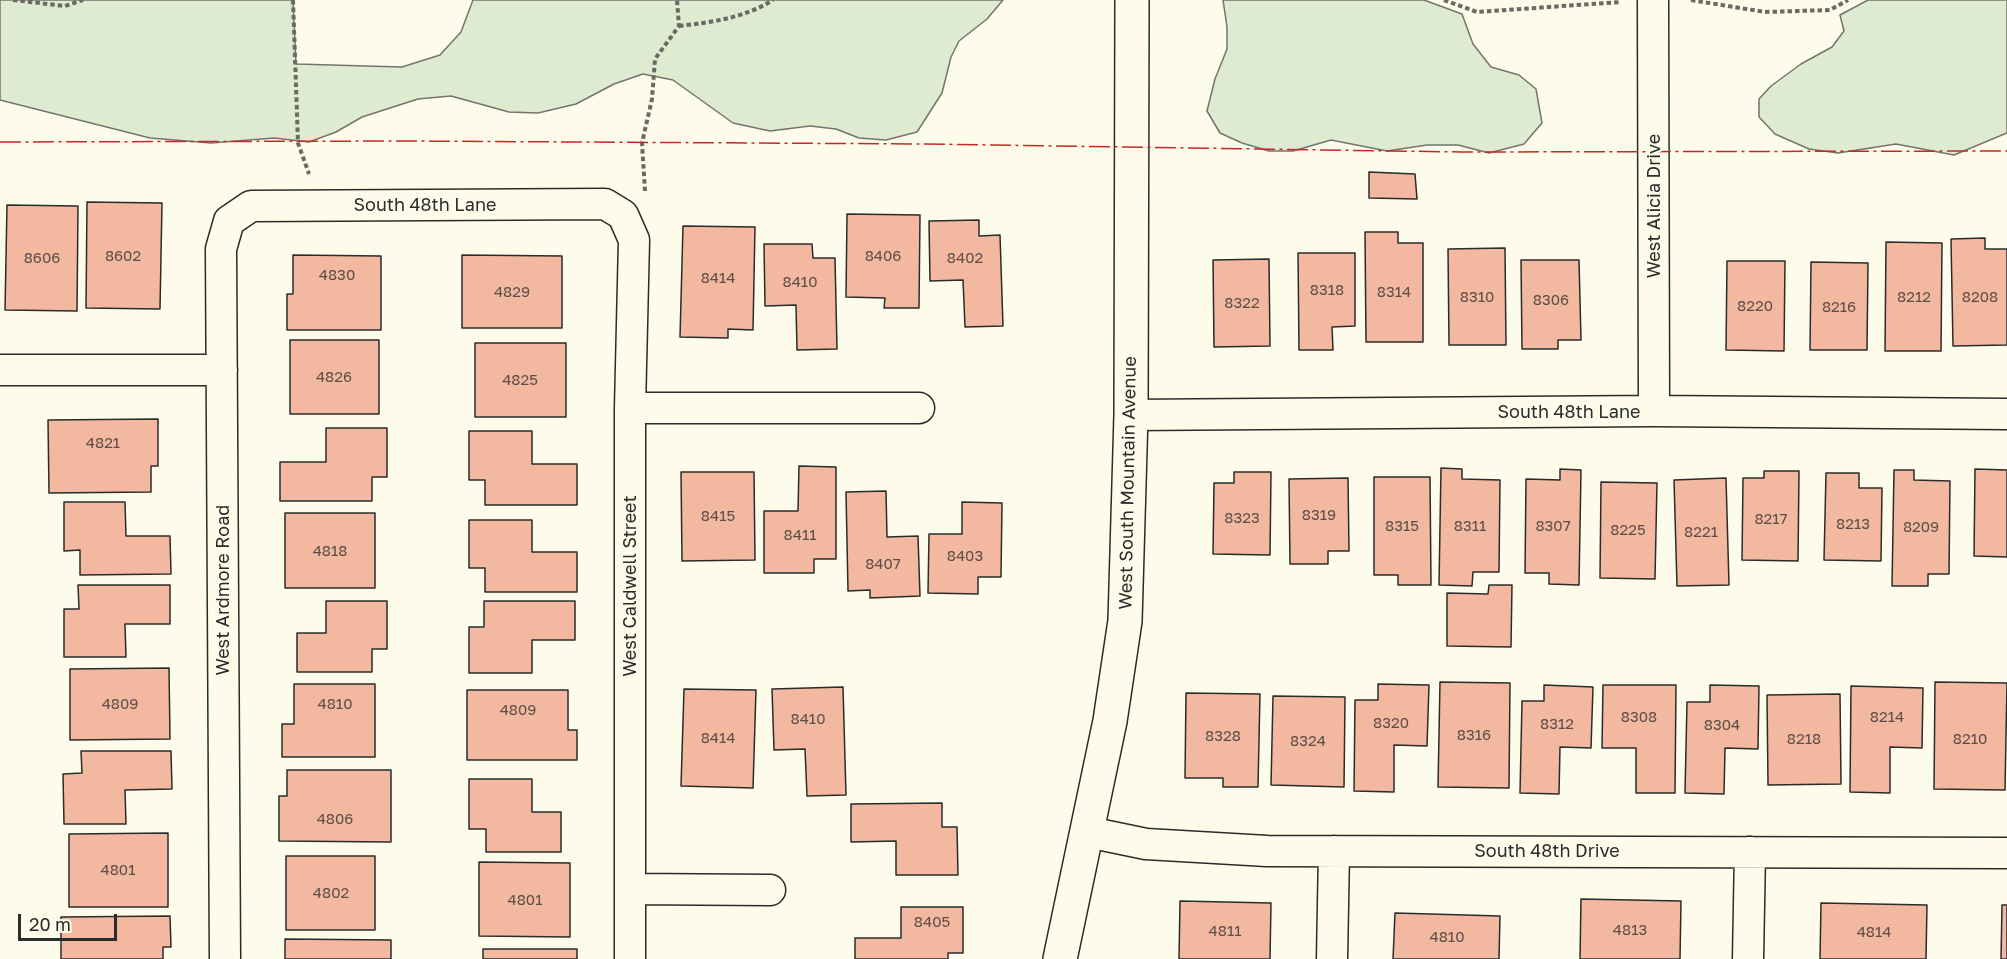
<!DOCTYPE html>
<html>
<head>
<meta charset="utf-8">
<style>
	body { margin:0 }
	#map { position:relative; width:2007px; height:959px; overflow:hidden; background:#fdfbea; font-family:"Golos Text",sans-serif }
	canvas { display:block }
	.scale { position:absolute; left:18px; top:914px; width:99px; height:27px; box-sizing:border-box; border:3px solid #2b2b2b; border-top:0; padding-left:8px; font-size:18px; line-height:21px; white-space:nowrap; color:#2b2b2b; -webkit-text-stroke:4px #fdfbea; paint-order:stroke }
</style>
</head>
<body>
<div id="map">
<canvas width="2007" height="959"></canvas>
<div class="scale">20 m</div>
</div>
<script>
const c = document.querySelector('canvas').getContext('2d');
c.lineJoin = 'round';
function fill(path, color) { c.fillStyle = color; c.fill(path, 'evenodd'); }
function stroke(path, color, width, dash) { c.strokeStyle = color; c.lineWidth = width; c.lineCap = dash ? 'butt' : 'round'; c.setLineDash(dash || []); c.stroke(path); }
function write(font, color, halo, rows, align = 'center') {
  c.font = font + ' "Golos Text",sans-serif'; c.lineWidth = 4.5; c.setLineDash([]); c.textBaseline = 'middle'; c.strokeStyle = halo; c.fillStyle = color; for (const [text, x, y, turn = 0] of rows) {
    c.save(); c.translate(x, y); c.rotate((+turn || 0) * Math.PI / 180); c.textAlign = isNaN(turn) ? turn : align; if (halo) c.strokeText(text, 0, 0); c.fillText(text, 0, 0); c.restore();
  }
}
const green = new Path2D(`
	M0,0H293L296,64L402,67L440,55L461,32L473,0H1003L987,19L959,41L951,57L942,93L917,132L886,140L859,138L836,129L810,126L770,131L733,123L673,80L643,74L614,84L576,104L538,113L509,112L451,96L418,99L362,117L336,132L309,142L274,138L211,143L150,138L0,100Z
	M1223,0H1424L1462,14L1473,44L1491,67L1519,75L1536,89L1542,123L1524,144L1489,153L1458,145H1427L1387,151L1331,140L1293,151H1269L1242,143L1220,133L1207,111L1215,79L1227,49V27Z
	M1868,0H2007V133L1954,155L1896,144L1838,153L1809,149L1775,134L1759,117V99L1771,86L1801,64L1832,47L1844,31L1840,15Z`);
fill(green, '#deebd1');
stroke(green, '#74746e', 1.5);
const building = new Path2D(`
	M1369,172L1415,174L1417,199L1369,198Z
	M87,202L162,203L160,309L86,308Z
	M7,205L78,206L77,311L5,310Z
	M847,214L920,215L919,308H884L885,298L846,297Z
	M979,220V236L1000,235L1003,326L965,327L963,280L930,281L929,221Z
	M683,226L755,227L753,330L728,329V338L680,337Z
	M1365,232H1398V243H1423V342H1366Z
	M1985,238V249H2007V345L1953,346L1951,239Z
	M1886,242L1942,243L1941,351H1885Z
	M764,244H812L813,258H835L837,349L797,350L796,305L765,306Z
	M1505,248L1506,345H1449L1448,249Z
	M1298,253H1355V326L1332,327L1333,350H1299Z
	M293,255L381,256V330H287V294H293Z
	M462,255L562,256V328H462Z
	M1269,259L1270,346L1214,347L1213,260Z
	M1521,260H1579L1581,340H1558V349H1522Z
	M1727,261H1785L1784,351L1726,350Z
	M1811,262L1868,263L1867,350H1810Z
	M290,340H379V414H290Z
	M475,343H566V417H475Z
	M158,419V466H151V492L49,493L48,420Z
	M326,428H387V477H372V501H280V462H326Z
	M469,431H532V464H577V505H485V480H469Z
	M799,466L836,467V559H814V573H764V511H798Z
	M1441,468L1462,469V479L1500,480L1499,572H1473L1472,586L1439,585Z
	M1560,469L1581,470L1579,585L1549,584V573H1525L1526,479L1560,480Z
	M1975,469L2007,470V557L1974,556Z
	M1894,470H1914V480L1950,481L1949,574H1928V586H1892Z
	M1764,471H1799L1798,561L1742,560L1743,478H1764Z
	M681,472H754L755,560L682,561Z
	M1234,472H1271L1270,555L1213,554L1214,483H1234Z
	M1826,473H1859V488H1882L1881,561L1824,560Z
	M1374,477H1430L1431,585H1398V575H1374Z
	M1348,478L1349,551H1328V564H1290L1289,479Z
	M1726,478L1729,585L1677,586L1674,480Z
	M1601,482L1657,483L1655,579L1600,578Z
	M886,491L887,537L918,536L920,596L870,598V590L848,591L846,492Z
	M64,502H125L126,536H170L171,574L80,575V550L64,551Z
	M962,502L1002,503L1001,577H978V594L928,593L929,534H962Z
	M285,513H375V588H285Z
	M469,520H532V552H577V592H485V568H469Z
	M78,585H170V624H125L126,657H64V609H79Z
	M1489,585H1512L1511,647L1447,646V593L1488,594Z
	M326,601H387V649H372V672H297V633H326Z
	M484,601H575V640H532V673H469V627H484Z
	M169,668L170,739L70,740V669Z
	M1440,682L1510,683L1509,788L1438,787Z
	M1935,682L2007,683L2005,790L1934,789Z
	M294,684H375V757H282V724H294Z
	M1378,684L1429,685L1427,746L1394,745V792L1354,791L1355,700H1378Z
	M1544,685L1593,687L1591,748L1560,747L1559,794L1520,793L1522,701H1544Z
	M1603,685H1676L1675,793H1636V748H1602Z
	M1710,685L1759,686L1758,749L1725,748L1724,794L1685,793L1687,702H1710Z
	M1851,686L1923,688L1922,748L1890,747V793L1850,792Z
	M843,687L846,795L807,796L805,749L774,750L772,689Z
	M684,689L756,690L753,788L681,786Z
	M467,690H568V730H577V760H467Z
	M1186,693L1260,694L1258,787H1223V778H1185Z
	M1840,694L1841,784L1768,785L1767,695Z
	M1273,696L1345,697L1344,787L1271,785Z
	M81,751H171L172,789L125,790L126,824H64L63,774L82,773Z
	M287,770H391V842L279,841V796H287Z
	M469,779H532V812H561V852H486V829H469Z
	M942,803V827H957L958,875H896V841L851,842V804Z
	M168,833V907H69V834Z
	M286,856H375V930H286Z
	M479,862L570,863V937L479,936Z
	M1581,899L1681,901L1680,959H1580Z
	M1180,901L1271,903L1270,959H1179Z
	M1821,903L1927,905L1926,959H1820Z
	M2002,905H2007V959H2001Z
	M901,907H963V953H948V959H855V938H901Z
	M1395,913L1500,916L1499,959H1393Z
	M170,916L171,947H163V959H61V917Z
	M285,939L391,940V959H285Z
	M483,949H577V959H483Z`);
fill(building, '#f2b8a0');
stroke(building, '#2b2b2b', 1.5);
const minor = new Path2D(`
	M1653,0L1654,411
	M0,370H222
	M630,408H919
	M1131,415L1654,411L2007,414
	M1088,832L1146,844L1267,851L2007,853
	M631,889L770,890
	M225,959L221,249L229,221L251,206L605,204L623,215L634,240L630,408V959
	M1332,959L1334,851
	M1748,959L1750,852`);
const tertiary = new Path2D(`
	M1060,959L1110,721L1125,621L1131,415L1132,0`);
stroke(minor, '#2b2b2b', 33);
stroke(tertiary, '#2b2b2b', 36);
stroke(new Path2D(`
	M13,0L65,6L83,0
	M293,0L298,143L309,174
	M1444,0L1477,12L1621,2
	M1691,0L1765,12L1830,10L1848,0
	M679,26C713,22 744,18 773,0
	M645,191L642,143L652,99L655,59L679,26L677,0`), '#6a6964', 4, [4.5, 3]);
stroke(minor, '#fdfbea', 30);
stroke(tertiary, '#fdfbea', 33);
stroke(new Path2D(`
	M0,142L404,141L925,144L1461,152L2007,151`), '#c62828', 1.5, [21, 4.5, 3, 4.5]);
write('15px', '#5d4e48', null, [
	["8602",123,256],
	["8406",883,256],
	["8606",42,258],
	["8402",965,258],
	["4830",337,275],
	["8414",718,278],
	["8410",800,282],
	["8318",1327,290],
	["4829",512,292],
	["8314",1394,292],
	["8310",1477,297],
	["8212",1914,297],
	["8208",1980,297],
	["8306",1551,300],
	["8322",1242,303],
	["8220",1755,306],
	["8216",1839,307],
	["4826",334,377],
	["4825",520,380],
	["4821",103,443],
	["8319",1319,515],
	["8415",718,516],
	["8323",1242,518],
	["8217",1771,519],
	["8213",1853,524],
	["8315",1402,526],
	["8311",1470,526],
	["8307",1553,526],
	["8209",1921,527],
	["8225",1628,530],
	["8221",1701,532],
	["8411",800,535],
	["4818",330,551],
	["8403",965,556],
	["8407",883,564],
	["4809",120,704],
	["4810",335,704],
	["4809",518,710],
	["8308",1639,717],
	["8214",1887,717],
	["8410",808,719],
	["8320",1391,723],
	["8312",1557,724],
	["8304",1722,725],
	["8316",1474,735],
	["8328",1223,736],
	["8414",718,738],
	["8218",1804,739],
	["8210",1970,739],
	["8324",1308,741],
	["4806",335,819],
	["4801",118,870],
	["4802",331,893],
	["4801",525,900],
	["8405",932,922],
	["4813",1630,930],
	["4811",1225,931],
	["4814",1874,932],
	["4810",1447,937]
]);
write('18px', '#2b2b2b', '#fdfbea', [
	["South 48th Lane",425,205],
	["West Alicia Drive",1654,206,-90],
	["South 48th Lane",1569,412],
	["West South Mountain Avenue",1128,483,-89],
	["West Caldwell Street",630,586,-90],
	["West Ardmore Road",223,590,-90],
	["South 48th Drive",1547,851]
]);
</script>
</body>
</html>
